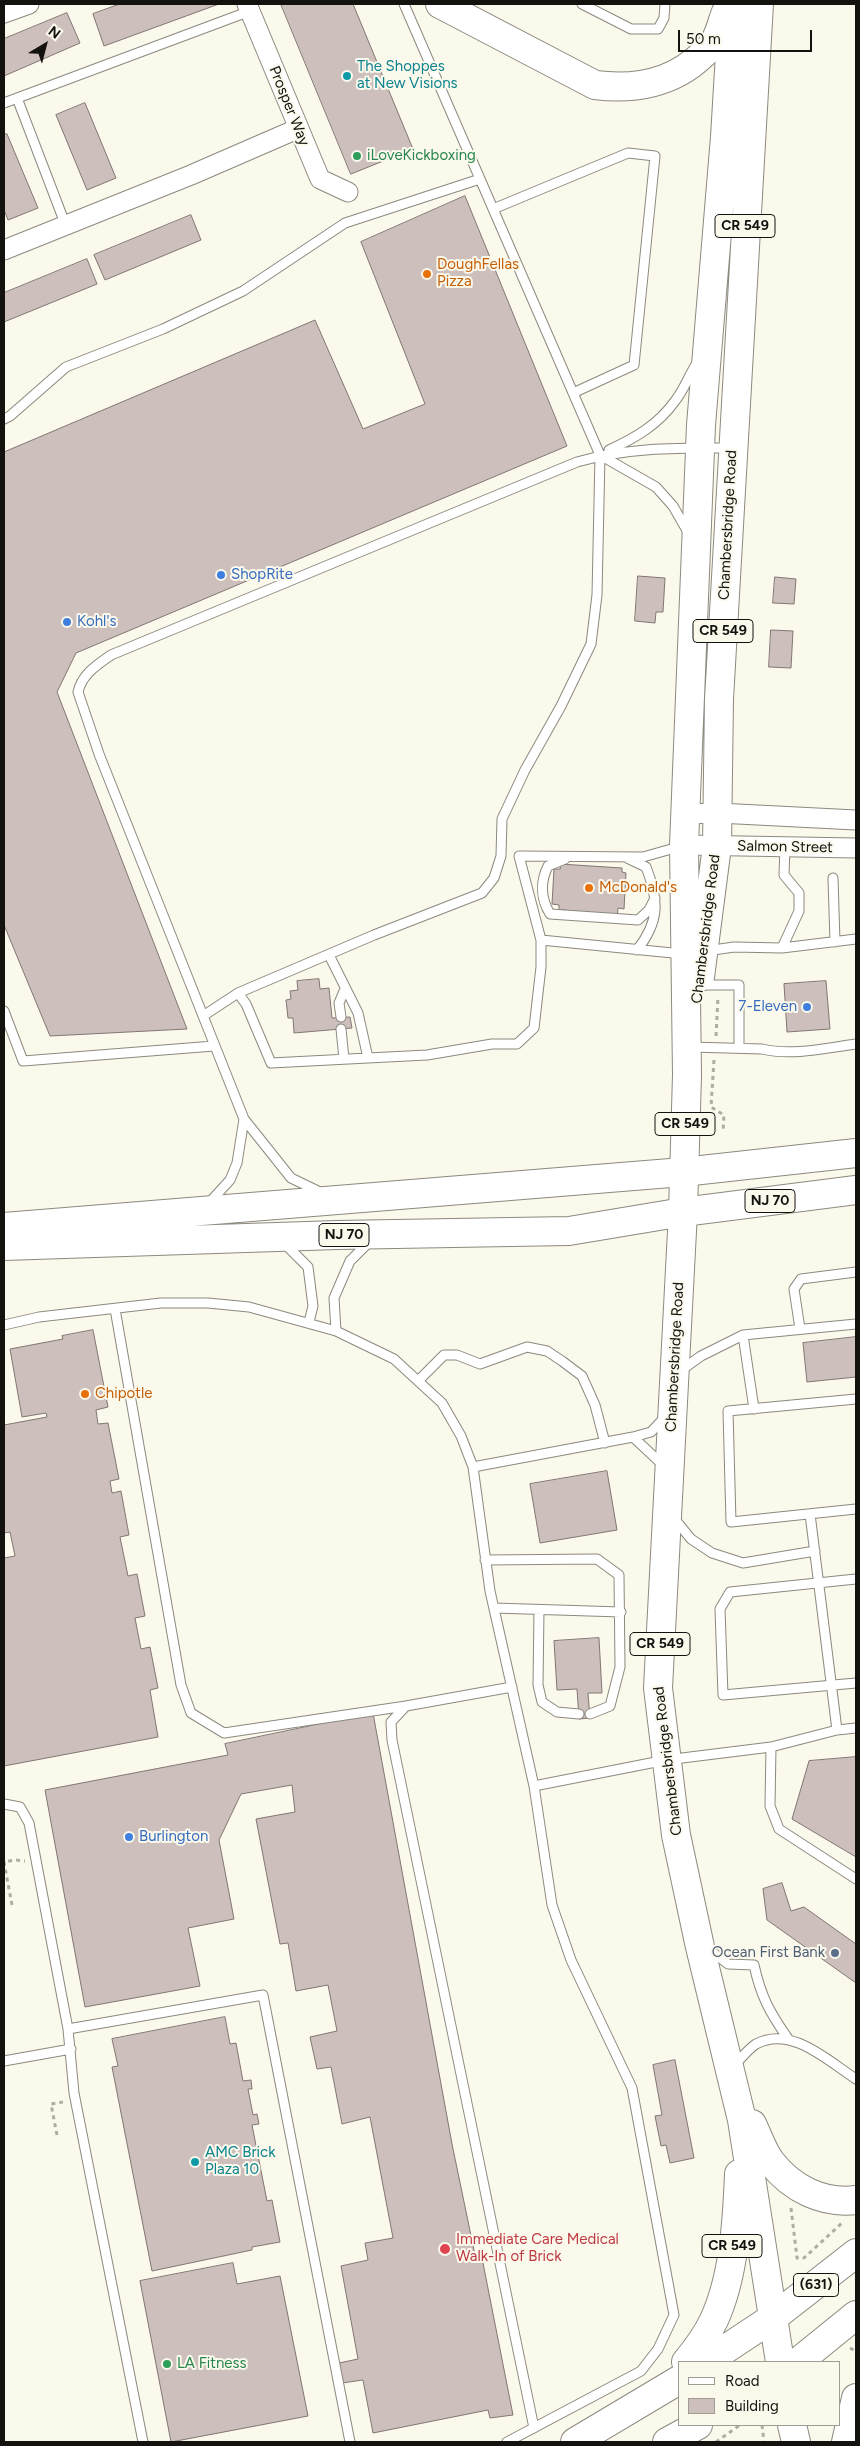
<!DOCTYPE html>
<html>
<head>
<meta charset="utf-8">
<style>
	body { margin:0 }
	#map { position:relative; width:860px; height:2446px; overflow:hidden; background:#fbf8ec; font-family:Figtree,sans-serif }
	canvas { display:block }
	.frame { position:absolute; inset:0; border:5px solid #13120e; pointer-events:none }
	.legend { position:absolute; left:678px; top:2361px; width:162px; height:65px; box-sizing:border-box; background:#fbf8ec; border:1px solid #9e9c93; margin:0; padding:6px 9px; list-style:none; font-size:15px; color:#13120e }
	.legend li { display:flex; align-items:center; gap:10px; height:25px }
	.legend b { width:25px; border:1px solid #9e9c93 }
	.north { position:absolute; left:20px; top:20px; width:50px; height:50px; -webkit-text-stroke:4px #fbf8ec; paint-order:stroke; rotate:37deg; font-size:14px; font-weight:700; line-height:20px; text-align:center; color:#13120e }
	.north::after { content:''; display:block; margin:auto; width:18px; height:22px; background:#13120e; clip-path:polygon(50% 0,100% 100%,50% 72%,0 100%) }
	.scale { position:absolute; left:678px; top:30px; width:134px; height:22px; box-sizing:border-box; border:2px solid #13120e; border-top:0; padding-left:6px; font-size:15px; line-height:18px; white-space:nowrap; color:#13120e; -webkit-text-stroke:4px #fbf8ec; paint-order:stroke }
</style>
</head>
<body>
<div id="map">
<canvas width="860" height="2446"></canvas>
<div class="frame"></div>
<ul class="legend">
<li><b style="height:6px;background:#fff"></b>Road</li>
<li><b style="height:14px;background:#ccbfbc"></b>Building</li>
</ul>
<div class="north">N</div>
<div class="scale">50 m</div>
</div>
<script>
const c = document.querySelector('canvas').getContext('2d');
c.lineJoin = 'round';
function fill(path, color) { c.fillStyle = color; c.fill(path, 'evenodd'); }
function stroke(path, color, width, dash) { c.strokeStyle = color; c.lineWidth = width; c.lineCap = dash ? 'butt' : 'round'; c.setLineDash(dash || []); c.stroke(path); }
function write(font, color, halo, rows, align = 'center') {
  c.font = font + ' Figtree,sans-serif'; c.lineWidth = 4; c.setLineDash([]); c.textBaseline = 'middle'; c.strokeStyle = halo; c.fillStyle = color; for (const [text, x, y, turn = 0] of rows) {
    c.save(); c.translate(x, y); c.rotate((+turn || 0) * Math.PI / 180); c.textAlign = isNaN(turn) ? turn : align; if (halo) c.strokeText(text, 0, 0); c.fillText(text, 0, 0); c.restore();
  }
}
const building = new Path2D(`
	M120,4H219L104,46L93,14Z
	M281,4H353L413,149L351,174Z
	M67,13L80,43L4,76V39Z
	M85,103L116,178L87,190L56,115Z
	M7,134L38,208L8,220L4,210V135Z
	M465,196L567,446L76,653L57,692L187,1029L50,1036L4,925V452L315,320L363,429L425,404L361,242Z
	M191,215L201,240L105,280L94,255Z
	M87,259L97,284L4,322V293Z
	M638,576L665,578L663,612H656L655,623L635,621Z
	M775,577L796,579L794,604L773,603Z
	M771,630L793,631L791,668L769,667Z
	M560,864L622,868V872L626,873L624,909L618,908L617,918L566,915V910H559V905L552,904L554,869H560Z
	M319,979L320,989L329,988L332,1018L350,1017L352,1028L294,1033L293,1018H288L286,1000L291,999L290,991L298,990L297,981Z
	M826,981L830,1029L787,1032L784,984Z
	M93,1330L108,1407L96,1410L98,1424L108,1423L119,1479L110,1481L112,1493L121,1491L129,1535L120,1537L128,1576L137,1574L145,1616L135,1618L141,1649L150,1647L158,1688L150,1690L158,1737L4,1766V1558L15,1556L10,1532L4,1533V1425L47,1417L46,1413L22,1417L10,1349L63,1339L62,1336Z
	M856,1337V1377L807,1382L803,1343Z
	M607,1471L617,1530L540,1543L530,1484Z
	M599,1638L602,1693H588L590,1718L579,1719L577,1689L557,1690L554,1641Z
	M373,1713L452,2144L475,2255L481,2253L513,2415L490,2418L488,2410L373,2433L363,2380L342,2383L339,2363L358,2359L341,2266L368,2260L365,2243L393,2238L370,2117L342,2124L331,2067L317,2069L310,2037L337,2031L328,1985L296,1991L288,1943L280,1944L256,1819L295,1812L292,1785L241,1794L219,1840L234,1919L188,1928L200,1986L85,2007L45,1790L228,1755L225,1744Z
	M856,1757V1857L792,1819L809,1761Z
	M782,1883L791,1911L804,1907L856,1944V1983L767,1920L763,1889Z
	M225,2017L230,2044L236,2043L243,2081L251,2080L252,2089H248L253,2115L257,2114L259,2124L252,2125L267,2201L272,2200L280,2242L252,2247V2250L152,2271L112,2067L118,2066L112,2039Z
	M675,2060L694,2158L670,2163L666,2145L661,2146L655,2116L662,2115L653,2065Z
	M233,2263L237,2284L280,2276L308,2416L171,2442L140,2281Z`);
fill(building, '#ccbfbc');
stroke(building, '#817673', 1);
const lane = new Path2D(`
	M582,4L631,29H658L664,18L665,4
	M17,98L66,226
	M4,103L250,11
	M493,209L628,153L655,156L634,365L573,393
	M4,419L10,416L66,367L163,329L243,291L345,223L480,179
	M609,450C635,438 658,425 675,401C684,390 689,375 697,363
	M600,455L656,487L673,506L689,534
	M682,846L643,857L519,856L541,940L683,954
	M627,858L646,867C659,900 660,921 637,950
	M565,859L548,866C540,882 541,899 550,914L638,920L649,910L655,898
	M833,878L835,942
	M782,948L856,939
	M706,951L734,947L782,948L799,911V893L784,875L785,847
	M699,985H739V1048
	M238,993L246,1004L271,1063L368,1058L358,1013L329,955
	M4,1011L23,1061L214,1046
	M203,1016L238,993L374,935L482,893L494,878L501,856L502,819L525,770L561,706L591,644L597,595L600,455L404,4
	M341,1017L339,1003L345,989
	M341,1029L344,1059
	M690,1047L762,1049C792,1056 826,1048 856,1044
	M368,1058L427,1055L492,1044H517L534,1028L541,967V940
	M322,1193L291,1178L244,1119L99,754L78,692C82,674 97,665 111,655L577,462C628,447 678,448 730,448
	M208,1204L230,1180L237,1163L244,1119
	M283,1242L308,1267L313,1306L309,1322
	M115,1309L181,1685L191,1713L224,1733L406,1706
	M4,1325L39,1317L161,1303H208L249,1307L336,1331L394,1359L442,1403L461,1436L473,1467L490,1591L534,1786L552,1905L571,1960L632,2088L674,2315L658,2349L641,2371L507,2442
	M800,1329L794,1289L801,1279L856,1272
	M336,1331L334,1298L350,1261L370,1241
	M680,1371L701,1356L743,1335
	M418,1381L444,1355H457L480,1364L527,1347L547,1351L562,1361L582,1376L595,1405L605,1443
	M856,1399L728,1411L731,1522L856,1509
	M754,1409L743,1335L856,1324
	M633,1437L664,1466
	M473,1467L633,1437L651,1432L666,1416
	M810,1514L837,1730
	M673,1517L691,1539L712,1553L743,1563L815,1551
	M485,1560L597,1559L619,1575L620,1667L610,1706L590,1714
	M856,1579L730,1592L720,1609L723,1695L856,1683
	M494,1608L621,1612
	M539,1610L538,1685L542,1702L557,1712L579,1714
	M512,1687L406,1706L391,1722L392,1740L534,2428
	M771,1747L770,1806L779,1829L856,1879
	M534,1786L666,1760L771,1747L837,1730L856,1728
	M4,1804L20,1807L29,1823L68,2029L74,2093L143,2442
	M707,1948L728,1964L754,1965C761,1997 770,2013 789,2040
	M68,2029L263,1995L350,2442
	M4,2061L71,2049
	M734,2065C741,2059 748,2049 756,2044C791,2025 828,2061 856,2079`);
const street = new Path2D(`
	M247,4L320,179L348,192
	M4,13L29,4
	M4,250L191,175L297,129
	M686,814L718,813L856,820
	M684,845L856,848`);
const primary = new Path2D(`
	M440,4L595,85C634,90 673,83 702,55C706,51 713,46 715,41C720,32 722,22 726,12
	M733,4L725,137L701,425L684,845L687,1075L683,1212L658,1688L676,1835L700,1947L742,2120L780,2362
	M700,977L717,846L719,699L759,4
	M752,2124C758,2136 763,2152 771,2162C792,2189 823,2204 856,2200
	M686,2362C696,2350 707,2335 714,2320C734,2276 737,2222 739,2174
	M706,2362L774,2317L856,2253
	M798,2362L856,2315
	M792,2425L796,2442
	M575,2442L679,2380
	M667,2442L698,2425
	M846,2442L856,2398`);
const highway = new Path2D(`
	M4,1227L683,1172L856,1153
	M4,1246L337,1235L569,1231L683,1212L856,1190`);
stroke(lane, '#8c897f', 11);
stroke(street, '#8c897f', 21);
stroke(primary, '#8c897f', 30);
stroke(highway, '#8c897f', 30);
stroke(new Path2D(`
	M716,1036L718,997
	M714,1060L711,1107L724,1115L723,1132
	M12,1905L4,1862L15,1860L25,1861
	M57,2135L51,2104L63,2102
	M791,2208L797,2258H804L842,2223
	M850,2348L856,2351
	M762,2425L764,2442
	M716,2442L740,2425`), '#afada3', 3, [4, 4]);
stroke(lane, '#fff', 9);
stroke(street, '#fff', 19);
stroke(primary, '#fff', 28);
stroke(highway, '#fff', 28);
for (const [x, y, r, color] of [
	[347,76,5,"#0f9aa8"],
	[357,156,5,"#2e9e5b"],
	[427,274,5,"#e8710a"],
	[221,575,5,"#3f7fe0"],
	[67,622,5,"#3f7fe0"],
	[589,888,5,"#e8710a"],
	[807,1007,5,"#3f7fe0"],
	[85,1394,5,"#e8710a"],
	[129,1837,5,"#3f7fe0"],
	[835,1953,5,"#5c6f8a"],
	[195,2162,5,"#0f9aa8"],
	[445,2249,6,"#e0444e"],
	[167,2364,5,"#2e9e5b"]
]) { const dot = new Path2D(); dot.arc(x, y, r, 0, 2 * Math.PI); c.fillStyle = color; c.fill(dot); stroke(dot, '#fbf8ec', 2); }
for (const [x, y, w] of [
	[745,226,60],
	[723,631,60],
	[685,1124,60],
	[770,1201,50],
	[344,1235,50],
	[660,1644,60],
	[732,2246,60],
	[816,2285,45]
]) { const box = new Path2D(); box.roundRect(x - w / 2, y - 11.5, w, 23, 4); c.fillStyle = '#fbf8ec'; c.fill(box); stroke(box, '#13120e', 1); }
write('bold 14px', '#13120e', null, [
	["CR 549",745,226],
	["CR 549",723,631],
	["CR 549",685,1124],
	["NJ 70",770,1201],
	["NJ 70",344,1235],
	["CR 549",660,1644],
	["CR 549",732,2246],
	["(631)",816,2285]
]);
write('15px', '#0d838f', '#fbf8ec', [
	["The Shoppes",357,67],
	["at New Visions",357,84],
	["AMC Brick",205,2153],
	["Plaza 10",205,2170]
], 'left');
write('15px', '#13120e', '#fbf8ec', [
	["Prosper Way",289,106,68],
	["Chambersbridge Road",728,525,-87],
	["Salmon Street",785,847,1],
	["Chambersbridge Road",706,929,-83],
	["Chambersbridge Road",675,1357,-87],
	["Chambersbridge Road",668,1761,-97]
]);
write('15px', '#27864d', '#fbf8ec', [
	["iLoveKickboxing",367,156],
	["LA Fitness",177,2364]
], 'left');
write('15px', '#c56008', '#fbf8ec', [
	["DoughFellas",437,265],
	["Pizza",437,282],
	["McDonald's",599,888],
	["Chipotle",95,1394]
], 'left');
write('15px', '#366cbe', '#fbf8ec', [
	["ShopRite",231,575],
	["Kohl's",77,622],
	["7-Eleven",797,1007,"right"],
	["Burlington",139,1837]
], 'left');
write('15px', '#4e5e75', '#fbf8ec', [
	["Ocean First Bank",825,1953]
], 'right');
write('15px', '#be3a42', '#fbf8ec', [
	["Immediate Care Medical",456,2240],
	["Walk-In of Brick",456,2257]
], 'left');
</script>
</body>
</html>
